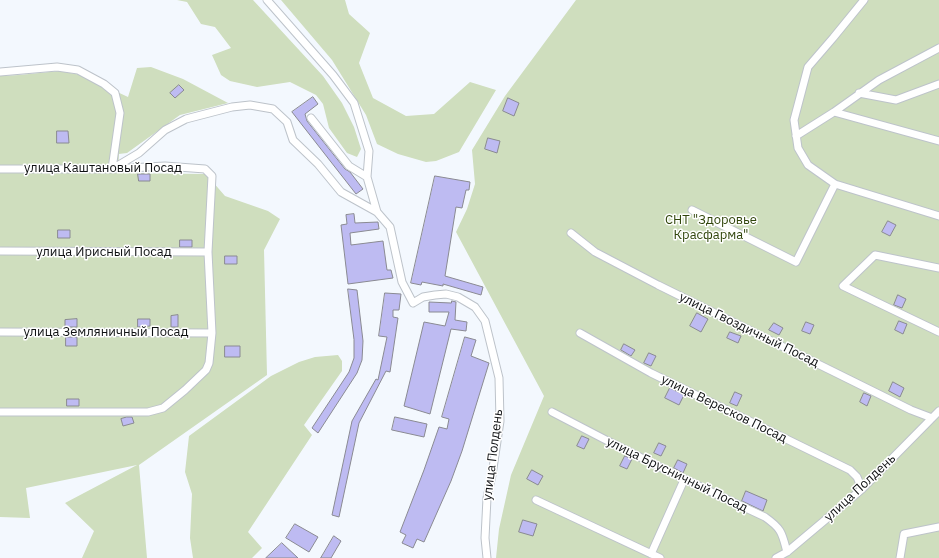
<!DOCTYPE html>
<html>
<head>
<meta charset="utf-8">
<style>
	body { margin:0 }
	canvas { display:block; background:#f3f8fe }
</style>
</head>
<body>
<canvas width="939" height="558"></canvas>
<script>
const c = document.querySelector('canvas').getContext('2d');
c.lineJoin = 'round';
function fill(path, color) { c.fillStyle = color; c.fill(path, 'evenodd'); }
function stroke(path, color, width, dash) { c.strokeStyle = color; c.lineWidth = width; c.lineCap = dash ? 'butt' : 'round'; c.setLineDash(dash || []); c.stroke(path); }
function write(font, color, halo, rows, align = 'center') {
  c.font = font + ' "IBM Plex Sans",sans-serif'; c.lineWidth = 3; c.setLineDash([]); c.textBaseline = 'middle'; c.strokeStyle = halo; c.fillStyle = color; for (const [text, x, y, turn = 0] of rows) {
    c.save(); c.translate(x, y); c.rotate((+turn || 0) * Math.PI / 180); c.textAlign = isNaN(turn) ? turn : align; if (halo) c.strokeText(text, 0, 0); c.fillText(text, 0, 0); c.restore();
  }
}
fill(new Path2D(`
	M177,0H253L323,76L342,103L354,127L361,149L357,157L347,153L329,128L323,104L316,95L290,82L257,87L230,81L221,75L212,55L231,48L215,27L201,24L187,2Z
	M281,0H345L349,14L370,33L359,63L373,98L406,116L434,114L470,82L496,90L459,152L436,161L426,162L398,154L377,144L366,115L332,60Z
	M576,0H939V558H496L499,529L511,475L544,396L456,232L467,209L475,184L472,150L505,96Z
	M151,67L183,79L228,103L180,115L127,153L119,154L118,173L206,174L225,196L268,211L280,219L264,250L267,375L139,465L147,558H82L94,531L65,503L137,465L26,488L30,518L0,517V76L19,75L59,71L81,75L128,97L137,68Z
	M338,355L342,361V371L304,425L312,435L248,532L262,548L252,558H193L190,538L192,494L185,472L189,436L271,376L299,362L315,357Z`), '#cfdebe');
const building = new Path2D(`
	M179,85L184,90L175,98L170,93Z
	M313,97L318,104L305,114L307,121L345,169L350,172L363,189L356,194L292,112Z
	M508,98L519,103L514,116L503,111Z
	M57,131H68L69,143H57Z
	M488,138L500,141L497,153L485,149Z
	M138,174H150V181H139Z
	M435,176L470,182L469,190H466L462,208L456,207L445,276L483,287L481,295L443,284V286L422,282L421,285L411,283Z
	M354,214L355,223L378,222L379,229L350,233L351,245L383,241L387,270H391L393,278L348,284L341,225L347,224L346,215Z
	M888,221L896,225L890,236L882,232Z
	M58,230H70V238H58Z
	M180,240H192V247H180Z
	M225,256H237V264H225Z
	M348,289L357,290L363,341L362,360L357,373L318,433L312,428L349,372L354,358V340Z
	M385,293L401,294L399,310H393V317L398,318L390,372L386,371L359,423L339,517L332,515L352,421L376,379L378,380L387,337L379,336Z
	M898,295L906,299L902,308L894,305Z
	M452,301L456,302L455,320L467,322L466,331L451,329L430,414L404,406L424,322L445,326L449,312H429V302L451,303Z
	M697,313L708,319L701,332L690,326Z
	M178,315V327H171V316Z
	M77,319V327H65V320Z
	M138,319H150V326L138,327Z
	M899,321L907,324L903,334L895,330Z
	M806,322L814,325L810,334L802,331Z
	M774,323L783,328L779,335L769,330Z
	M730,332L741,336L738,343L727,338Z
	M66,337H77V346H66Z
	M465,337L476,340L471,356L489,363L462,451L451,481L424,542L417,539L413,548L402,543L406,535L400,532L424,470L439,427L447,429L449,419L442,417Z
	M624,344L635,350L631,356L621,350Z
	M225,346H240V357H225Z
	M649,353L656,356L651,366L644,363Z
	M893,382L904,388L900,397L889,391Z
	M670,388L684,395L679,405L665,398Z
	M735,392L742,395L737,406L730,403Z
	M864,393L871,396L867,406L860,402Z
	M67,399H79V406H67Z
	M127,417H132L134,423L123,426L121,419Z
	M395,417L427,424L424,437L392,430Z
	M582,436L589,439L584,449L577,446Z
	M659,443L666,446L661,456L654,453Z
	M625,456L632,459L627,469L620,466Z
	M678,460L687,464L683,473L674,468Z
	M532,470L543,476L538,485L527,479Z
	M746,491L767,500L763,511L742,501Z
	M523,520L537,524L533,536L519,532Z
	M295,524L318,537L309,552L286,538Z
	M334,536L341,541L331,558H321Z
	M282,543L298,558H266Z`);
fill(building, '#bebbf2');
stroke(building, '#8a8a92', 1);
const street = new Path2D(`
	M267,0L333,75L354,103L369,151L367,177L377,212
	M864,0L833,38L808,67L794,120L798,148L808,165L835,184L939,216
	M0,72L57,67L78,70L104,84L115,93L120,113L112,169
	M859,93L896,100L939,84
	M834,112L879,80L939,48
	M311,118L349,166L367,177
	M796,136L834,112L939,141
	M0,169H112L165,166L205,169L212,176L208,252L212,333L209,363L206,370L185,390L163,408L148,412H0
	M112,169L139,153L165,130L186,119L232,107L250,105L273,109L287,122L293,140L318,164L341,192L377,212L390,227L402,282L413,303L423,297L435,295L446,294L458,297L475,307L485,321L499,378L500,421L492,475L487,498L485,538L487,558
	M692,210L796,262L835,184
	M571,233L595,252L658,285L911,410L932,418
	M0,251L208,252
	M939,268L875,255L843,286L939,332
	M0,332L212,333
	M580,333L651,373L850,470L857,477L862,489
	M552,412C622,449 693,484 765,517C782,529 782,533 787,552
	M536,500L660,558
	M651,554L684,480
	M776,558L787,552L862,489L939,411
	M900,558L904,534L939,527`);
stroke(street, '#bdc3ca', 9);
stroke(street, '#fff', 7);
write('13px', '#0e1012', '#fff', [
	["улица Каштановый Посад",103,168],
	["улица Ирисный Посад",104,252],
	["улица Гвоздичный Посад",749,330,26],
	["улица Земляничный Посад",106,332],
	["улица Вересков Посад",724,409,26],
	["улица Полдень",493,455,-83],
	["улица Брусничный Посад",677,475,26],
	["улица Полдень",860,488,-43]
]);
write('13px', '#30450b', '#fff', [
	["СНТ \"Здоровье",711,220],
	["Красфарма\"",711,235]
]);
</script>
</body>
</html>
